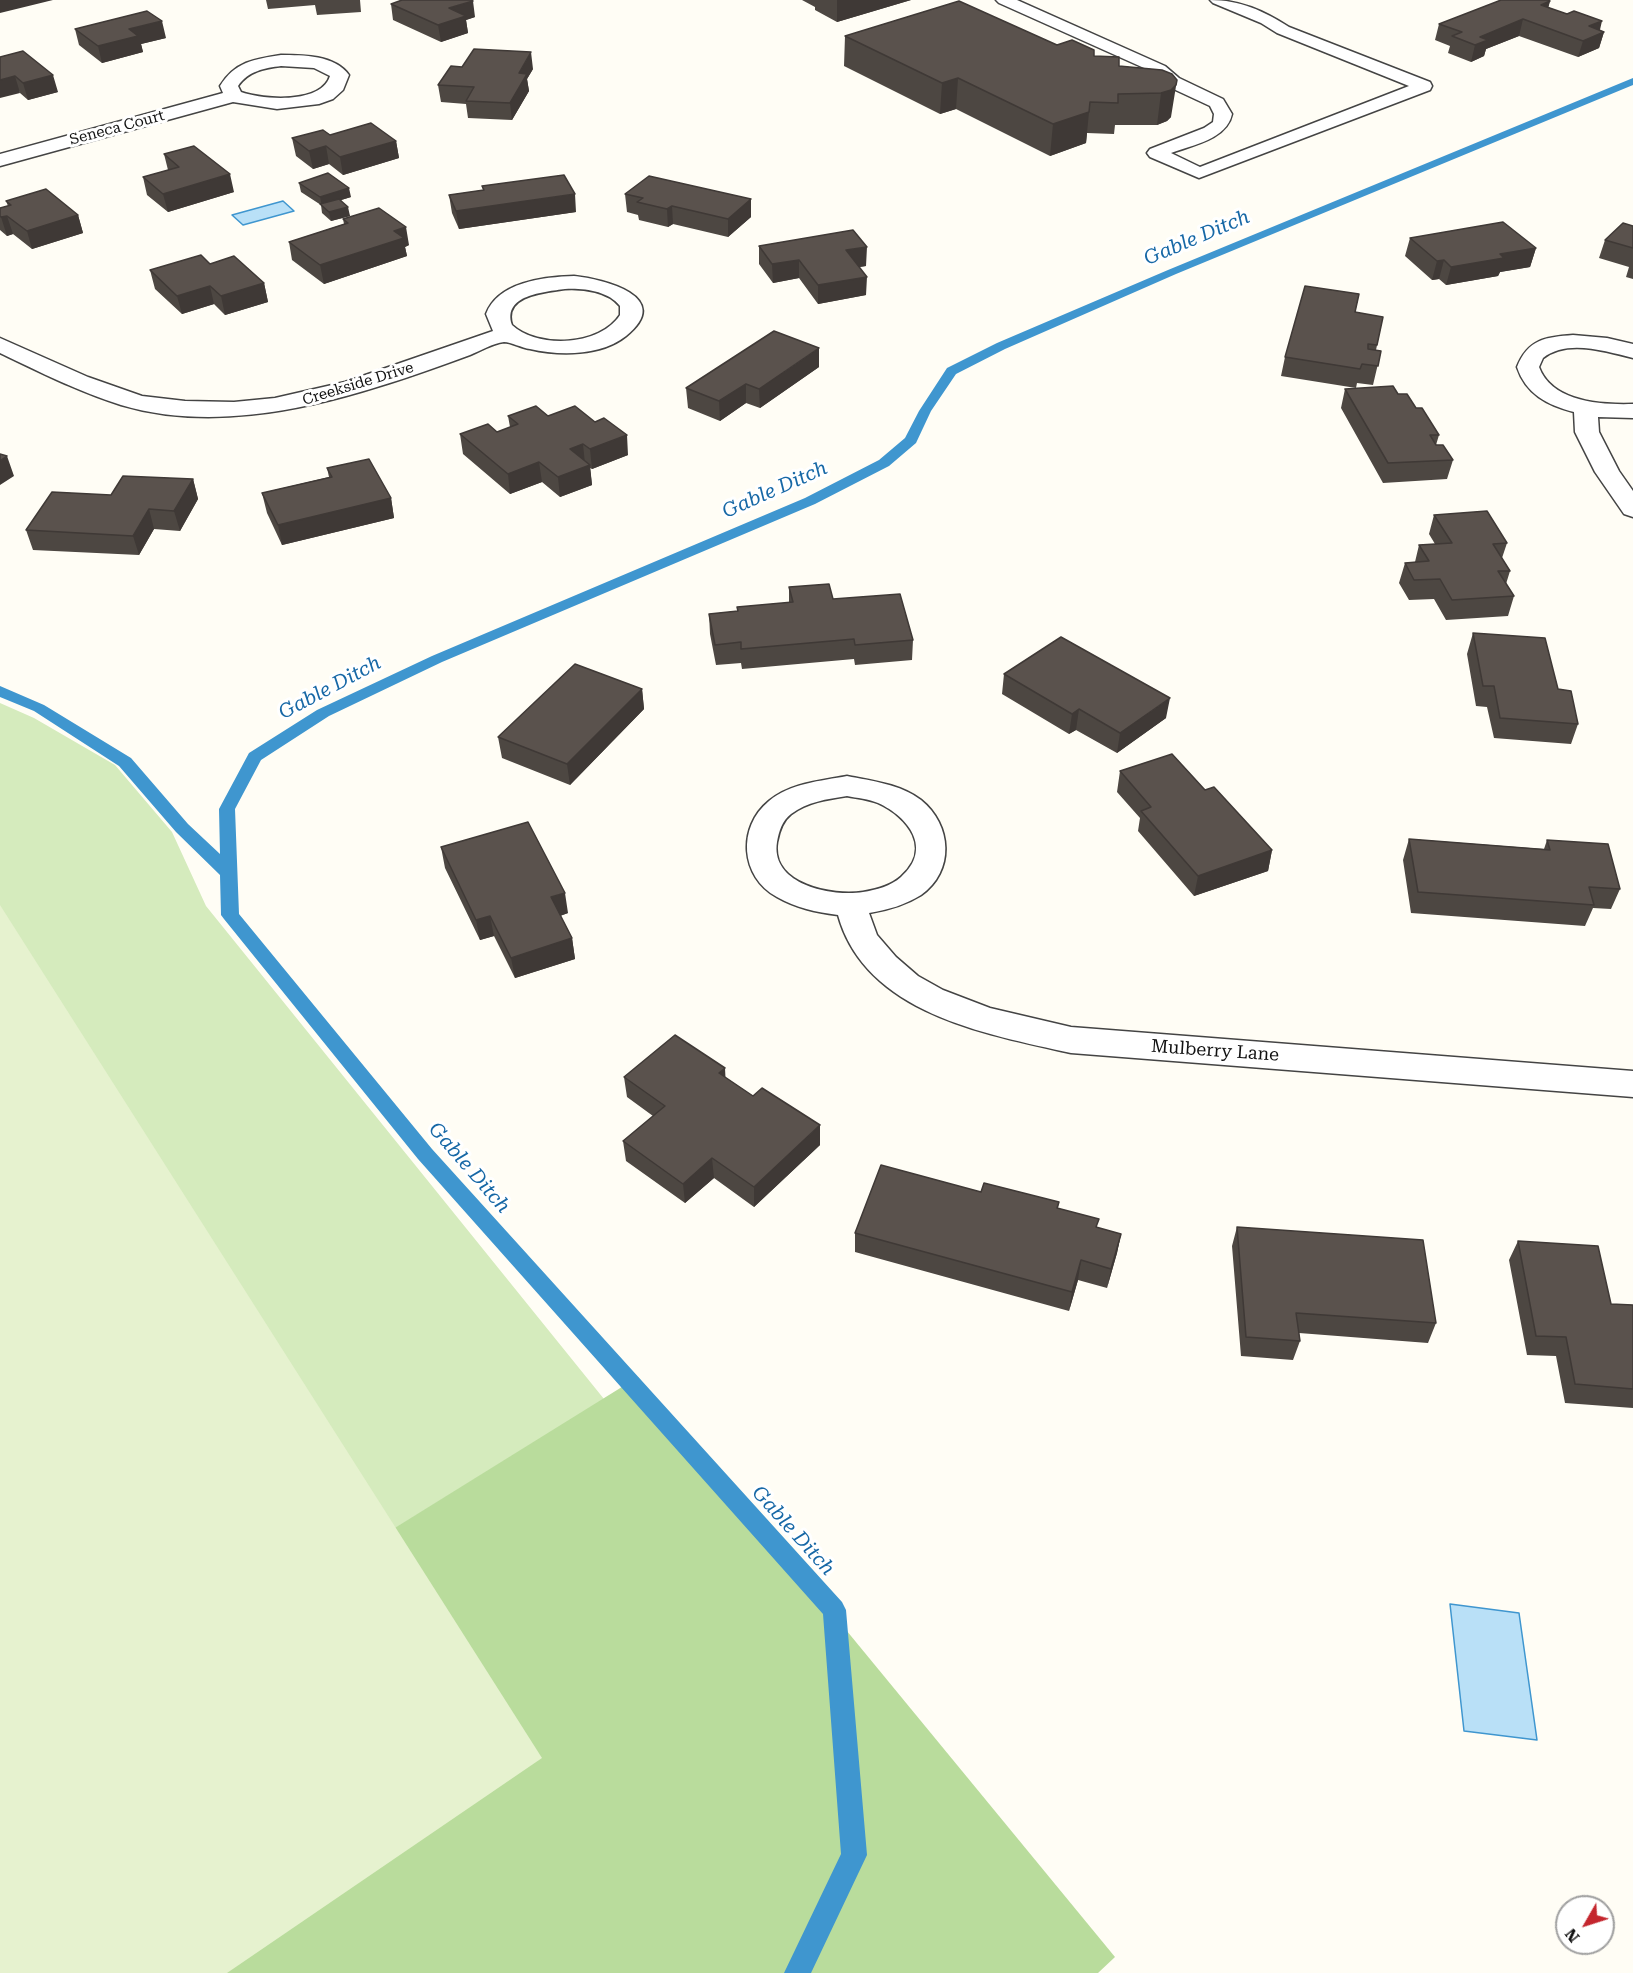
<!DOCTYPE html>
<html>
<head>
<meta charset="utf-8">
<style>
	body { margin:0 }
	#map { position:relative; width:1633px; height:1973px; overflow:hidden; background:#fffdf5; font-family:"Roboto Serif",serif }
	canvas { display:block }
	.north { position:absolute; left:1555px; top:1895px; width:60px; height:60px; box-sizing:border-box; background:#fff; border:2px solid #a0a0a0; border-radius:50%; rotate:231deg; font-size:16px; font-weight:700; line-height:24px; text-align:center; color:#111 }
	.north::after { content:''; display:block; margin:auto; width:21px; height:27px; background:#c4262e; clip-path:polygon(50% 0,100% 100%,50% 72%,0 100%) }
</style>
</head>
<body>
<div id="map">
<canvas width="1633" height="1973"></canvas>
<div class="north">N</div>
</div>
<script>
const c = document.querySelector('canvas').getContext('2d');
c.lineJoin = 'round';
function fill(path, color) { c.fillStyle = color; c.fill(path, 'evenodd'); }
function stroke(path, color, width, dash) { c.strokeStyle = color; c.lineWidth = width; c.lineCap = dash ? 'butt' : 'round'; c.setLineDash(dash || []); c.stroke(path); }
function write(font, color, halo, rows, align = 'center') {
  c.font = font + ' "Roboto Serif",serif'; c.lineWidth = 6; c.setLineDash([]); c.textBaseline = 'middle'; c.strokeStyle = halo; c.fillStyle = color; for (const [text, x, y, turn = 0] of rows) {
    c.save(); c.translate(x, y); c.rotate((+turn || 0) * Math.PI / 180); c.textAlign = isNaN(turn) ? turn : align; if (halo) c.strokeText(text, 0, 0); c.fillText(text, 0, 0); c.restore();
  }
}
fill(new Path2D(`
	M0,703L34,718L115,765L172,832L206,906L604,1399L0,1773Z`), '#d5ebbd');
fill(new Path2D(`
	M638,1377L1115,1957L1098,1973H0V1773Z`), '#b9dc9c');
fill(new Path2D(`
	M0,905L542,1758L227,1973H0Z`), '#e6f2cf');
const water = new Path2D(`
	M283,201L294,211L243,225L232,215Z
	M1450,1604L1519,1613L1537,1740L1464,1731Z`);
fill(water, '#b9e0f7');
stroke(water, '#3f96cf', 1.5);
fill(new Path2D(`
	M1633,78V85L1176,274L1005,349L956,374L931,411L916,443L889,466L815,504L442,662L329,716L261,760L235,809L239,914L432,1149L842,1602L846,1610L867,1855L811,1973H784L841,1854L823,1614L418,1159L224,919L221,915L220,875L176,832L119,766L34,711L0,697V686L44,705L131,758L188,824L220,854L219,809L249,753L317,710L432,656L805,498L879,460L905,438L919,411L947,368L997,343L1168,270Z`), '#3f96cf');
const service = new Path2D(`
	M996,0H1017L1165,66L1179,78L1223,99L1232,114C1227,139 1193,145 1171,153L1200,167L1409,86L1277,33L1261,23L1213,3L1210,0C1240,0 1264,11 1289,27L1430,82L1432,86L1430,90L1199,178L1150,157L1147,153L1150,149L1204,128L1213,122L1214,114L1210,106L1167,86L1153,72L999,3Z`);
const minor = new Path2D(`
	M281,55C303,55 335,55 349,75L343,90L333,99L319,104L277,109L233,102L0,166V154L223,93L220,86C235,62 254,59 281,55ZM281,66L314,68L330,76C321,104 264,100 241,92L238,86C248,71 265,68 281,66Z
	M574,276C604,279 675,297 626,336C601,356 560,356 530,349C522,348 511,342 504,342C493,343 480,351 470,355C440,366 410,377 380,386C298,412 205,430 121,405C79,392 40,372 0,353V338L88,377L142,396L185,401L234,402L275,398L345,382L493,331L486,314C498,282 543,277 574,276ZM565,289C584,288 608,291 620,306V315C600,346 538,349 512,325C502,295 544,292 565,289Z
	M1573,335L1607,338L1633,344V358C1605,351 1567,339 1543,358L1539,367C1552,402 1601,405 1633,404V418L1598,417L1599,432L1619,471L1633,491V517L1624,514L1595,472L1575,432L1574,412C1547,405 1526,394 1517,367C1528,339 1546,337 1573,335Z
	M847,776C872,781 900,784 921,800C952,825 955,871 921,895C905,905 888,910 869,913L877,935L896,957L918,976L943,990L990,1008L1071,1027L1633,1071V1097L1071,1053C985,1034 865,1013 838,915C816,912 796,908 777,897C740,877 737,827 769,801C790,783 821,781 847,776ZM847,796C857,798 869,799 878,803C909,817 933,849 901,877C891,886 876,890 863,892C833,897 770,885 777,842C779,831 782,821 791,814C807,802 827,799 847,796Z`);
stroke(service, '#444', 3);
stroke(minor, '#444', 3);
fill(service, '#fff');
fill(minor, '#fff');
fill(new Path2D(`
	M266,0H360L361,12L317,15L315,5L268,9Z
	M802,0H911L837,22L815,10V7Z
	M1550,1L1548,7L1604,32L1599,48L1578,57L1519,36L1486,49L1484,56L1471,62L1448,53L1450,46L1435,40L1439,24Z
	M391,4L475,17L466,20L468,33L441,42L393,20Z
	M75,29L166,38L141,44L143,52L102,63L79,45Z
	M845,36L1057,45L1094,56L1119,66L1162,70L1171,117L1167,121L1157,125H1115L1114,134L1087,133L1086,143L1050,156L956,109L940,114L844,66Z
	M0,57L58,92L28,100L20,93Z
	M533,69L527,79L529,91L512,120L468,118L466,104L441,102L438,85Z
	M330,135L396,141L399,158L343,175L329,164L313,169L296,156L292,138Z
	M164,154L234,192L168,212L147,195L143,177L168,170Z
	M299,183L351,197L341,200L350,216L331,221L322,213L321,205L301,192Z
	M482,186L576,212L459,229L452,213L449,195L483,190Z
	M625,194L751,199V217L728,237L673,224L668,227L639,220L638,215L627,212Z
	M6,201L78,215L83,233L32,249L13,234L7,236L0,230V208L8,206Z
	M343,219L409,245L405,247L407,256L324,284L292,260L289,242L344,224Z
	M1633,226V279L1626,277L1629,267L1599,258L1605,240Z
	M1410,238L1536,248L1530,267L1500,272L1498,276L1446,285L1439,279L1432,280L1405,256Z
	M759,246L866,266L859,267L866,295L818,304L799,278L773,283L759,264Z
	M210,264L264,283L268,302L225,315L214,304L182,314L155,289L150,270Z
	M1359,294L1355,313L1383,317L1376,350L1381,351L1373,385L1357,383L1356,388L1281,376L1285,357Z
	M819,367L760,408L746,403L720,421L688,408L686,388Z
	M1345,389L1398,394L1416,408L1439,435L1436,445L1453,460L1447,479L1383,483L1341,408Z
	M508,416H548L628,455L592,469L590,468L592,485L560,497L542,482L510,494L463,454L460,434L497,432L510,427Z
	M327,468L391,498L394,518L282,545L267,513L262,493L329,477Z
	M193,479L198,499L180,531L154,529L139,555L33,550L26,530L111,495Z
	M1434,515L1507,543L1502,558L1510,571L1506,584L1514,596L1508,616L1446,620L1434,599L1409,600L1399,583L1405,563L1415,562L1419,545L1435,544L1429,534Z
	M789,587L833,599L913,640L912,660L855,665L854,659L742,669L741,663L716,665L710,634L709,614L737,611V607L789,603Z
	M1473,633L1558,689L1578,724L1571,744L1494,738L1487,707L1476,706L1467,654Z
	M1004,674L1166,718L1117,753L1076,730L1069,734L1002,694Z
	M642,689L644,709L570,785L502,758L498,737Z
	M1120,771L1205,790L1272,850L1268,871L1194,896L1138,831L1140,818L1117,792Z
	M1409,839L1544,849L1547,840L1620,889L1611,909L1593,908L1585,926L1411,913L1403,860Z
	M441,847L568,913L560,916L572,938L575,959L515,978L494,936L480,940L445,868Z
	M624,1077H725L820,1145L754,1207L714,1178L685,1203L626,1161L623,1141L653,1116L627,1097Z
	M981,1192L1059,1202L1058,1208L1097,1228L1121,1234L1117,1253L1107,1288L1078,1280L1069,1311L855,1252V1233Z
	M1237,1227L1436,1323L1428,1343L1299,1333L1300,1341L1293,1360L1241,1356L1232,1246Z
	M1518,1241L1611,1304L1633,1305V1408L1565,1403L1556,1356L1527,1355L1509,1260Z`), '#4d4742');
fill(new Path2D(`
	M0,0H53L0,13Z
	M837,0H911L837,22Z
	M473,1L475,17L466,20L468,33L441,42L438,25L449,8Z
	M1550,1L1546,17L1541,5Z
	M1523,19L1519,36L1486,49L1484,56L1471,62L1475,45L1480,37Z
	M162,21L166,38L141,44L143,52L102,63L98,46L129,29Z
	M1602,21L1599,34L1604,32L1599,48L1578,57L1583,41L1589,26Z
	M531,52L533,69L527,79L529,91L512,120L510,103L519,73Z
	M53,75L58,92L28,100L23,83Z
	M15,76L20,93L0,98V80Z
	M958,78L956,109L940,114L942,83Z
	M1177,80L1171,117L1167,121L1157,125L1161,93Z
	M1089,112L1086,143L1050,156L1053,124Z
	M396,141L399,158L343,175L340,157Z
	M326,146L329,164L313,169L309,151Z
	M230,174L234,192L168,212L163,194Z
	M349,188L351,197L322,206L320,197Z
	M575,194L576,212L459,229L456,211Z
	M751,199V217L728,237V219Z
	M672,206L673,224L668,227L667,209Z
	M348,207L350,216L331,221L329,212Z
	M78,215L83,233L32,249L27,231Z
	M7,216L13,234L7,236L1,217Z
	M406,227L409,245L405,247L407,256L324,284L320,265L394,231Z
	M867,247L866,266L846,269V250Z
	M1536,248L1530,267L1500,272L1498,276L1446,285L1451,267L1500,254Z
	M799,260V278L773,283L772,264Z
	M1444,260L1439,279L1432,280L1437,261Z
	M867,277L866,295L818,304V285Z
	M264,283L268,302L225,315L221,296Z
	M210,286L214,304L182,314L177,296Z
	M819,348V367L760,408L759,389Z
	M746,384V403L720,421L719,401Z
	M627,435L628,455L592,469L590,449Z
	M583,444L585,464L570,449Z
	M7,456L14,476L0,485V461Z
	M539,462L542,482L510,494L508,474Z
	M590,465L592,485L560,497L558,477Z
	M193,479L198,499L180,531L174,511Z
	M391,498L394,518L282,545L278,525Z
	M149,509L154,529L139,555L133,536Z
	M642,689L644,709L570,785L567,764Z
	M1170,698L1166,718L1117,753L1120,733Z
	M1079,709L1076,730L1069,734L1072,714Z
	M1272,850L1268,871L1194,896L1198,876Z
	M565,893L568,913L554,918L551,897Z
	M490,916L494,936L480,940L476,920Z
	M572,938L575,959L515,978L511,958Z
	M725,1068L726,1088L719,1073Z
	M820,1125V1145L754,1207V1187Z
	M712,1158L714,1178L685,1203L683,1184Z
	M1121,1234L1117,1253L1107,1288L1111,1269Z
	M1081,1260L1078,1280L1069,1311L1072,1292Z`), '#3f3936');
const building = new Path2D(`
	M402,0H472L473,1L449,8L466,16L438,25L391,4Z
	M1501,0H1548L1550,1L1541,5L1567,14L1574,11L1602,21L1589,26L1604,32L1583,41L1523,19L1480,37L1488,40L1475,45L1452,36L1462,32L1439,24Z
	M959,1L1057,45L1072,40L1094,50V56L1119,57V66L1162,70L1172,74L1177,80L1176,85L1171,90L1161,93L1118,94V103L1090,102L1089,112L1053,124L958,78L942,83L845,36Z
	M147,11L162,21L129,29L138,36L98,46L75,29Z
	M474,49L531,52L519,73L527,74L510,103L466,101L474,87L438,85L451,66L462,67Z
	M23,51L53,75L23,83L15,76L0,80V57Z
	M371,123L396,141L340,157L326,146L309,151L292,138L323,130L330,135Z
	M194,146L230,174L163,194L143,177L179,167L164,154Z
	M328,173L349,188L320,197L299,183Z
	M564,175L575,194L456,211L449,195L484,190L482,186Z
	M649,176L751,199L728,219L672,206L667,209L637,202L643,198L625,194Z
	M46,189L78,215L27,231L7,216L1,217L0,216V208L11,205L6,201Z
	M339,199L348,207L329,212L320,204Z
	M379,208L406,227L394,231L404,238L320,265L289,242L348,223L343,219Z
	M1503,222L1536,248L1500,254L1504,258L1451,267L1444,260L1437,261L1410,238Z
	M1623,223L1633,226V248L1605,240Z
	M853,230L867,247L846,250L867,277L818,285L799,260L772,264L759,246Z
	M201,255L210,264L234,256L264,283L221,296L210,286L177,296L150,270Z
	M1305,286L1359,294L1355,312L1383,317L1377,345L1368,344V349L1381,351L1378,366L1362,364L1360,369L1285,357Z
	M774,331L819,348L759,389L746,384L719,401L686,388Z
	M1393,386L1398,394H1407L1416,408H1422L1439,435H1430L1436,445H1443L1453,460L1388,463L1345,389Z
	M536,406L548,416L575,406L595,422L604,418L627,435L590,449L583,444L570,449L590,465L558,477L539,462L508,474L460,434L488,424L497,432L518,424L508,416Z
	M0,454L7,456L0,461Z
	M369,459L391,498L278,525L262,493L332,477L327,468Z
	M123,476L193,479L174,511L149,509L133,536L26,530L52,492L111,495Z
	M1487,511L1507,543L1493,544L1510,571H1498L1514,596L1452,600L1440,579L1414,580L1405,563L1429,561L1419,545L1452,543L1434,515Z
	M829,584L833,599L900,594L913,640L855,645L854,639L741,649V642L715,645L709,614L738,611L737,607L793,602L789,587Z
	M1473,633L1545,638L1558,689L1571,691L1578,724L1500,718L1494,686H1483Z
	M1061,637L1170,698L1120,733L1079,709L1072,714L1004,674Z
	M575,664L642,689L567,764L498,737Z
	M1172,754L1205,790L1214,787L1272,850L1198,876L1141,811L1151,807L1120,771Z
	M528,822L565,893L551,897L572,938L511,958L490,916L476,920L441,847Z
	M1409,839L1550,850L1547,840L1608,844L1620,889L1589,887L1594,905L1418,892Z
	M675,1035L725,1068L719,1073L753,1096L762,1088L820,1125L754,1187L712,1158L683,1184L623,1141L665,1106L624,1077Z
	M881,1165L981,1192L984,1183L1059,1202L1057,1208L1099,1219L1096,1227L1121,1234L1111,1269L1081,1260L1072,1292L855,1233Z
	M1237,1227L1423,1240L1436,1323L1296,1313L1300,1341L1246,1337Z
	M1518,1241L1598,1246L1611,1304L1633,1305V1389L1575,1384L1566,1337L1536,1336Z`);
fill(building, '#5a524d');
stroke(building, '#3f3936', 1.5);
write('15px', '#111', '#fff', [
	["Seneca Court",117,128,-15],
	["Creekside Drive",358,384,-17]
]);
write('18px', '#111', '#fff', [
	["Mulberry Lane",1215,1051,4]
]);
write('italic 20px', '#1768a6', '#fff', [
	["Gable Ditch",1197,238,-23],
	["Gable Ditch",775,490,-24],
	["Gable Ditch",330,688,-28],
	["Gable Ditch",469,1168,49],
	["Gable Ditch",793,1531,48]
]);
</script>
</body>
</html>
